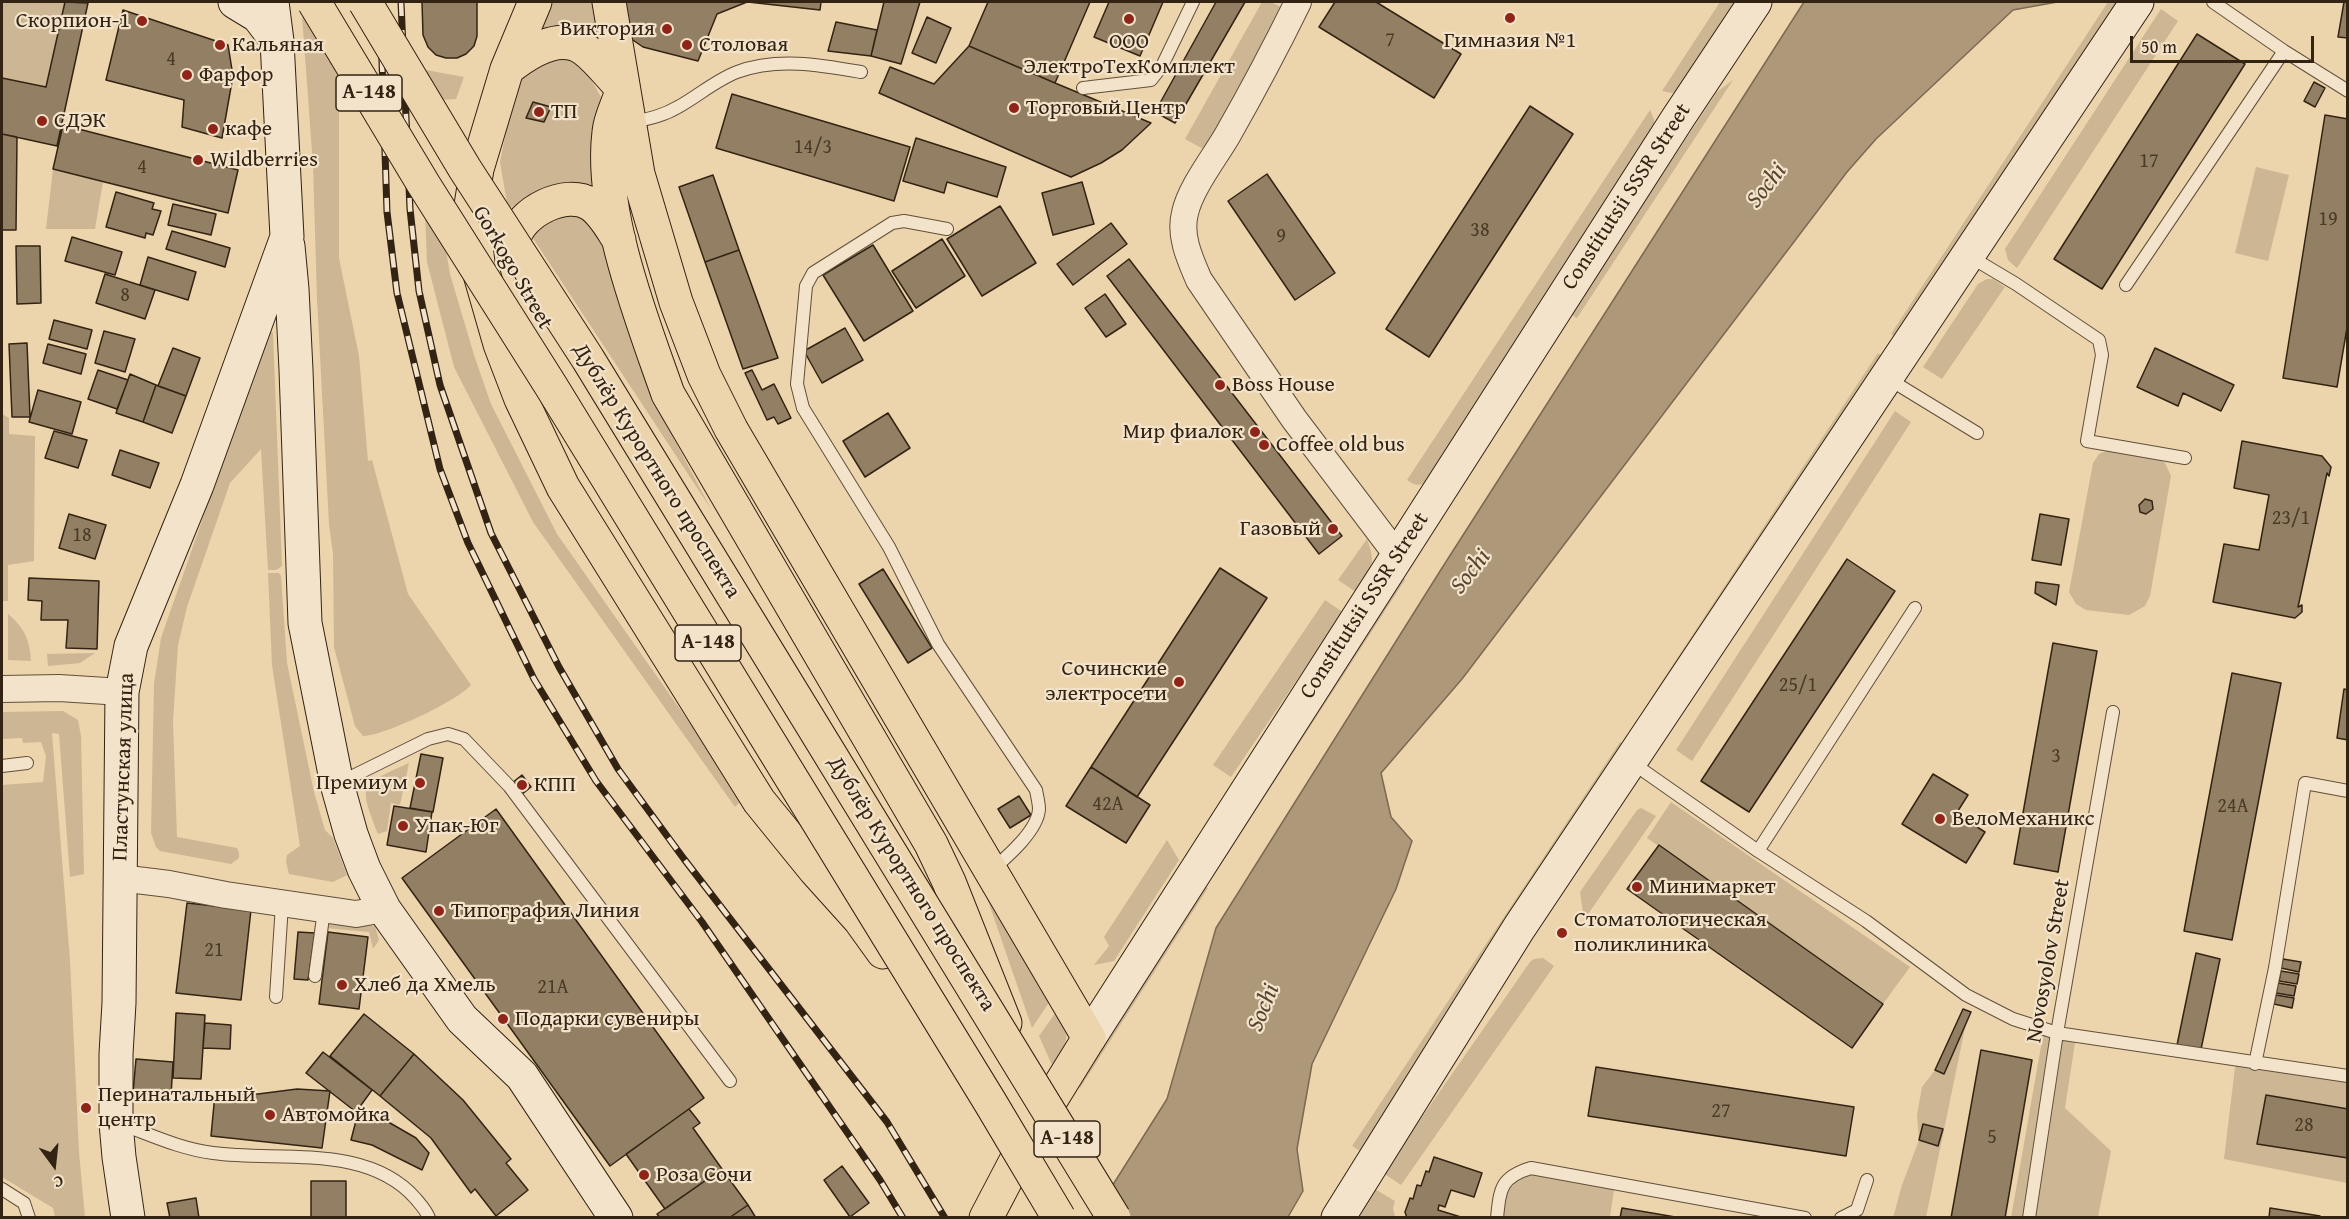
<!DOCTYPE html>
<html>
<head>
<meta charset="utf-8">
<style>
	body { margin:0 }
	#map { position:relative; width:2349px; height:1219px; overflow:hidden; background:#ecd4ad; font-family:"Gentium Book Plus",serif }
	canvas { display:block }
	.frame { position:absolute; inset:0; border:3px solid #332313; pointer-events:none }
	.north { position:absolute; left:24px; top:1135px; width:60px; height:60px; -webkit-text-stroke:4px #f3e3ca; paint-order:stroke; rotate:165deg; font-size:16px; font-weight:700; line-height:24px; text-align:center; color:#332313 }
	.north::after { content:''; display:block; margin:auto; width:21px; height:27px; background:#332313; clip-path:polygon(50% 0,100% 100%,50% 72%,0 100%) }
	.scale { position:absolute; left:2130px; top:36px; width:184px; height:27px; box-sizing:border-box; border:3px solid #332313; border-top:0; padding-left:8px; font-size:18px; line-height:21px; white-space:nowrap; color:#332313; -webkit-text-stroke:4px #f3e3ca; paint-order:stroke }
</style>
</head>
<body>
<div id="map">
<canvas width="2349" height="1219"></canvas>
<div class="frame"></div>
<div class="north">С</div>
<div class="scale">50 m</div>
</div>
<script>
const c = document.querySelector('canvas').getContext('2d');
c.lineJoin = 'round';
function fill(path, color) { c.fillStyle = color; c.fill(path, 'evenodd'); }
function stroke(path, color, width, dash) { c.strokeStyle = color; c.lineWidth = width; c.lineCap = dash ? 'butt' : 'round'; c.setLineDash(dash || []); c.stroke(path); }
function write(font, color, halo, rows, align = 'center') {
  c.font = font + ' "Gentium Book Plus",serif'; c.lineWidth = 4.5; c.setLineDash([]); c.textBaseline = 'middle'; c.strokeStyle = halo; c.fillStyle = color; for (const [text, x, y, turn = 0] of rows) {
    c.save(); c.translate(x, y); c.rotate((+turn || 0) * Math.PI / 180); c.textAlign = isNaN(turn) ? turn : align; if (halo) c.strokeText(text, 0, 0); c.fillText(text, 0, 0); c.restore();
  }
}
fill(new Path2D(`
	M2,2H65L46,88L2,78Z
	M301,2L339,71V258L359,356L368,461L372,460L408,594L471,685C457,701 384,736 363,736L355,726L334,647L333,554L329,524L317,299L313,165Z
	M549,2H596L598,41L571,31L540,30Z
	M1262,2H1270L1284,8L1205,150L1185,139Z
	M1720,2H1738L1679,91L1672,93L1662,91Z
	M2108,2H2119L1899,340L1891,334Z
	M2161,9L2178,21L2017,268L2008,260L2005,249Z
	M569,59L585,69L601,97L594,188L528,198L508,209L500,162L510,112L519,83L533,65L542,60Z
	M415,68L464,77L456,99L422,101Z
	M1733,80L1577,318L1570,314L1717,92Z
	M1650,110L1654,119V130L1426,483C1418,486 1414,485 1407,480Z
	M2256,167L2289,175L2268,261L2235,253Z
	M53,169L103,182L95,229H46Z
	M594,211L645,372L675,441L711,509L527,229L528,219Z
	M425,215L445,244L450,274L474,355L491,404L557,534L743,799L735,807L533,522L454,367L427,262Z
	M1987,279H1993L2005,287L1942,379L1923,367L1978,284Z
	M271,331L273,333L282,566L276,570H268L261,449L230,483L187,607L178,645L173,721L177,837L237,848L239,852V858L231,864L160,851L156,847L151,833L154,684L161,638L268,332Z
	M1878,353L1887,360L1658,707L1649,701Z
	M1895,411L1911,422L1692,761L1676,750Z
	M2,414L9,418V434L35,436L34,561L8,565V601H2Z
	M2106,451L2158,459L2165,463L2171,476L2150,596L2145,606L2129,615L2086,610L2076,604L2069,592L2093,463L2099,454Z
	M1367,539C1377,566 1371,569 1356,592L1338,580Z
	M268,573H279L281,576L287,663L314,792L325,830L333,838L347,875L333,882L289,874L286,862L287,855L300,846L272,665Z
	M1403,576L1405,580L1218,869L1212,865Z
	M1325,600L1343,612L1231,777L1213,765Z
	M8,614C24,627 30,640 31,661L8,660Z
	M95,653L80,663L48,666L47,654Z
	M63,711L78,720L81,736L84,874L70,877L59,734L52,733L70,960L79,1152L85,1218L55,1217L53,1208L2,1177V785L43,782L46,756L41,742L23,743L22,738L2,739V712Z
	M1620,742L1629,748L1360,1151L1352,1146Z
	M409,763L400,805L391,803L387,831L378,834C358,782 359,786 409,763Z
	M1671,802L1910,967L1883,1004L1647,838Z
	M1641,808L1656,816L1584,920L1580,892L1637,810Z
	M1167,840L1179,860L1114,961L1094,965L1109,946L1104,937Z
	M977,869L1052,998L1032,1028Z
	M1201,883L1208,888L1080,1088L1075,1078Z
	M327,921L375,926L379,940L373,949L369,932L325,928Z
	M1543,958L1554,966L1401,1185L1383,1173L1530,962L1534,959Z
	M1061,1005C1070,1035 1070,1039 1052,1065L1039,1036Z
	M1966,1023L1926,1217L1893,1218L1902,1185L1919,1140L1917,1115L1922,1087L1935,1070L1944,1074Z
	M2044,1029L2076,1036L2065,1108L2111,1151L2098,1217L2011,1218Z
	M2236,1059L2347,1076V1183L2224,1159Z
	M1531,1168L1615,1183L1610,1217L1497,1218L1502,1186Z
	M1368,1185L1395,1201L1393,1208L1395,1217L1359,1218Z`), '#cdb693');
const water = new Path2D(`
	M1804,2H2057L2013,10L1876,139L1847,172L1462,679L1381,773L1391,817L1412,841L1396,889L1312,1064L1297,1149L1303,1191L1288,1217L1092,1218L1167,1099L1216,928L1442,568Z`);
fill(water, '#ad9879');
stroke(water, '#7c6950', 1.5);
const building = new Path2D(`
	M65,2L88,3L57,146L2,134V78L46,87Z
	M422,2H477V36L474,46L466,54L457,58H446L436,55L428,47L423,35Z
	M614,2H747L717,14L698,61L643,47L627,36Z
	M748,2H821L820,10Z
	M884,2H920L901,64L871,56Z
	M988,2H1090L1055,83L969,46Z
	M1109,2H1163L1140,56L1094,37Z
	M1216,2H1245L1175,123L1155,112Z
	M1335,2H1376L1461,54L1434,98L1319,27Z
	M2344,2H2348V38L2338,37Z
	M123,10L228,45L233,76L222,138L182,127L184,100L106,80Z
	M927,17L951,28L936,63L912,53Z
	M836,22L877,30L871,56L828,51Z
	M2197,34L2245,64L2102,289L2054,259Z
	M969,46L1055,83L1151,123L1122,150L1101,163L1071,177L879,93L890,67L934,84Z
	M2314,82L2325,88L2315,107L2304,101Z
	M732,94L910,147L894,201L716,148Z
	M533,102L551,107L544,122L526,118Z
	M1530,106L1573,134L1429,357L1386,329Z
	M2325,115L2348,119V322L2337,387L2283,378Z
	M63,125L238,170L228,213L53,169Z
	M2,134L17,137L16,230H2Z
	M916,138L1006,167L997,197L947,182L944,193L903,181Z
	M1267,174L1335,273L1295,300L1228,201Z
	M713,175L739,250L705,262L679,187Z
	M1082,182L1094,224L1053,235L1042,193Z
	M116,192L154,203L152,209L161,211L153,235L146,233L145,238L106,227Z
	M173,204L216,214L211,235L168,225Z
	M1000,206L1036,263L982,296L947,239Z
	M1111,223L1127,244L1073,285L1057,264Z
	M172,231L230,248L225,267L166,249Z
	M72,237L122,252L115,275L65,261Z
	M942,239L965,276L916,308L892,271Z
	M873,245L913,311L864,341L823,275Z
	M16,246H40L41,303L17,304Z
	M739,250L778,358L743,369L705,262Z
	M148,257L196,272L188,300L140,285Z
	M1129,259L1342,536L1319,554L1107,276Z
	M105,274L155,290L145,319L96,303Z
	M1105,294L1126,324L1106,337L1085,308Z
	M54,320L92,330L87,349L49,339Z
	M845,328L863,360L822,383L804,351Z
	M104,331L135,339L125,372L95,363Z
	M27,343L30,417H12L9,344Z
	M48,344L86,354L81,374L43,363Z
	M173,348L200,358L186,396L158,386Z
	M2155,348L2234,385L2221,411L2183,393L2178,406L2137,387Z
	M98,370L128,380L117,409L88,399Z
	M752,370L762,390L774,384L791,418L778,424L774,417L767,420L745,373Z
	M130,374L156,385L143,422L116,413Z
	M156,385L186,396L172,433L143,422Z
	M38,390L81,402L72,434L29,422Z
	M888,413L910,448L865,477L843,441Z
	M54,431L87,440L78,468L45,458Z
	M2242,441L2322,456L2331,467L2329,476L2327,473L2298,607L2302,605V612L2295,618L2213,602L2224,544L2259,550L2269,495L2234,488Z
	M120,450L159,463L150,488L112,475Z
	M2145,499L2152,501L2153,509L2146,514L2140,512L2139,505Z
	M69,514L106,525L95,559L59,548Z
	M2040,514L2069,519L2061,565L2032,560Z
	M1847,559L1895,591L1749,812L1701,781Z
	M1220,568L1267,598L1137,797L1091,767Z
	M883,569L932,648L908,663L859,584Z
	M29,578L99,581L97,649L66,648L68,620H41L42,601L28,600Z
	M2036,582L2059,585L2056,605L2035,593Z
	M2053,643L2097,651L2058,872L2014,864Z
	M2232,673L2281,683L2232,940L2184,931Z
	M2344,689L2348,690V740L2337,738Z
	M421,754L443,758L433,812L410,808Z
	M1091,767L1150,805L1126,843L1066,806Z
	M1933,774L1968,795L1956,814L1985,832L1966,863L1902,824Z
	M522,775L531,787L521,795L512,783Z
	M1019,796L1031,815L1010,828L998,809Z
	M394,806L432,812L426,852L387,845Z
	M496,809L704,1098L610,1166L402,878Z
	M1659,845L1883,1004L1852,1048L1627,889Z
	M187,903L251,910L241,1000L176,993Z
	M298,932L315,933L308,980L294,979Z
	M328,932L368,937L359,1009L319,1004Z
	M2196,953L2220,959L2200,1054L2176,1050Z
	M2283,959L2301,962L2299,972L2281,968Z
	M2281,971L2299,974L2297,984L2279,981Z
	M2278,983L2296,986L2294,996L2276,993Z
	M2276,995L2294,998L2292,1008L2274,1004Z
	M1963,1009L1971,1012L1944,1074L1935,1070Z
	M176,1013L205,1015L201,1079L173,1078Z
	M364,1014L414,1054L380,1096L330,1056Z
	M205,1023L231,1025L230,1049L203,1048Z
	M1981,1050L2032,1060L2005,1218H1951Z
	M323,1052L372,1090L356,1112L306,1073Z
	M414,1054L463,1100L511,1159L506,1163L528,1190L496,1216L475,1189L471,1193L431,1138L380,1096Z
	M136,1059L173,1062L171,1096L133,1093Z
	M1596,1067L1854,1107L1846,1156L1588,1116Z
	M297,1089L330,1091L322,1148L211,1136L215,1094H258Z
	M2266,1095L2348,1109V1158L2257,1144Z
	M359,1109L371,1112L416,1138L429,1153L422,1170L372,1145L351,1140Z
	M689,1109L700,1123L693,1128L722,1169L665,1209L626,1154Z
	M1923,1124L1943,1129L1938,1146L1919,1140Z
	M1434,1157L1482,1173L1474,1197L1451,1190L1445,1207L1439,1205L1438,1210L1464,1218H1407L1405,1212L1410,1198L1413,1199L1417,1185L1421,1186L1426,1171L1429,1172Z
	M842,1166L869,1203L850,1217L824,1180Z
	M722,1169L748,1205L729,1218H660L657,1214Z
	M311,1181H346V1218H311Z
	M196,1198L199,1218H170L167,1203Z
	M748,1205L756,1218H729Z
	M1622,1208L1652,1213L1681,1218H1620Z
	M2270,1208L2320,1216V1218H2269Z`);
fill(building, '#937f63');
stroke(building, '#332313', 1.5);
const lane = new Path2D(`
	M2213,2L2284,51L2348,91
	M1083,88L1151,80L1162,66L1193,2
	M630,123C647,119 663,116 678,107C698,96 716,80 737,72C777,57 821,65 861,72
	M947,229L904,221L892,223L813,273L806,286L797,384L803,408L889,547L938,644L1036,790C1037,796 1039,803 1039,809C1038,830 1008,856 993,869
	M1969,256L2016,284L2099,340L2102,355L2087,441L2185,458
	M2126,285L2284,51
	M1887,378L1977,433
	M1631,762L1758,851L1866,921L1966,995L2013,1019L2057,1033L2348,1076
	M2,766L27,763
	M337,784L428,739L448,734L464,739L509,786L730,1081
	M1758,851L1915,608
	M315,976L324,910
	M276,997L282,904
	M2255,1064L2275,968L2305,783L2348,791
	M118,1123C149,1134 180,1149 213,1153C279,1162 367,1143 416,1199C421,1205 426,1210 429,1218
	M2,1189L24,1203L29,1218
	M1497,1218C1500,1188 1501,1177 1531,1168L1805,1218
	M1841,1218L1857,1210L1867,1180
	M2029,1218L2057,1033L2113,712`);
const street = new Path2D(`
	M1298,2C1276,47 1252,92 1227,136C1214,158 1190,189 1185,213C1179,236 1190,259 1199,280L1294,419L1397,555
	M2,689L59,688L122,692
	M120,878L169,884L226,895L356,914L384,909`);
const secondary = new Path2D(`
	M235,2L258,16L277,41
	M288,246L292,289L296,370L305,623L337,784L351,834L364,869L384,909L462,1019L522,1076L616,1218
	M1089,1038L1678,118L1755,2
	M128,1218L119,1157L116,1123V1054L119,1003L122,692L131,646L197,485L287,237L277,41L272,2
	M1338,1218L1519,928L2137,2`);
const primary = new Path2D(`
	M535,2L507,69L477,169L471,205L479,271L500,344L521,399L563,487L759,801L815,870L860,920L883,952
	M609,2L638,174L676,302L704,375L731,429L1089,1038L1031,1132L986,1218
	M507,69C526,54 559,31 584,49C598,59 610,76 623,89
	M620,97C616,108 610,120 609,132C599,211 642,320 668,394L931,844L949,882L1005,1023
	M619,240C611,228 603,212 590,204C566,189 520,212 514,239C511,256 521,278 525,294L1031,1132`);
stroke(lane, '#614f3a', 14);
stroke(street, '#614f3a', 28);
stroke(secondary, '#332313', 35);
stroke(primary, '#332313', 35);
stroke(lane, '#f3e3ca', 12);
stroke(street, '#f3e3ca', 26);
stroke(secondary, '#f3e3ca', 33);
stroke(primary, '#ecd4ad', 33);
const rail = new Path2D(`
	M380,2L387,212L397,293L440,469L468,543L534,679L596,781L702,922L880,1180L903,1218
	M401,2L410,209L419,291L440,385L491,533L559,667L618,769L684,859L887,1122L945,1218`);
stroke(rail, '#332313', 7);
stroke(rail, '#f3e3ca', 4.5, [14]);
const primaryBridge = new Path2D(`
	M314,2L424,185L551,386L990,1102L1059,1218
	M365,2L465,169L588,359L1114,1218`);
stroke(primaryBridge, '#332313', 35, []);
stroke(primaryBridge, '#ecd4ad', 33);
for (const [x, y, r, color] of [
	[1510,18,6,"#8f2418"],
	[1129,19,6,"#8f2418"],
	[142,21,6,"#8f2418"],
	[667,29,6,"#8f2418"],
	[220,45,6,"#8f2418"],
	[687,45,6,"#8f2418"],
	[187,75,6,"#8f2418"],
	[1014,108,6,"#8f2418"],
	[539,112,6,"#8f2418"],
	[42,121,6,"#8f2418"],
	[213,129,6,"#8f2418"],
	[198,160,6,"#8f2418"],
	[1220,385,6,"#8f2418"],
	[1255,432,6,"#8f2418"],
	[1264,445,6,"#8f2418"],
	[1333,529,6,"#8f2418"],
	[1179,682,6,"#8f2418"],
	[420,783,6,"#8f2418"],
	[522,785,6,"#8f2418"],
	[1940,819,6,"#8f2418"],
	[403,826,6,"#8f2418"],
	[1637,887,6,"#8f2418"],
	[439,911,6,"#8f2418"],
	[1562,933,6,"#8f2418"],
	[342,985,6,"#8f2418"],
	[503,1019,6,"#8f2418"],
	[86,1108,6,"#8f2418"],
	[270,1115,6,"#8f2418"],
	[644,1175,6,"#8f2418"]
]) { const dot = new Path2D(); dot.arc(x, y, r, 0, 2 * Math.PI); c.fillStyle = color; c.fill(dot); stroke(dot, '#f3e3ca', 2); }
write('20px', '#4b3a27', null, [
	["7",1390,41],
	["4",171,60],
	["14/3",813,148],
	["17",2149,162],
	["4",142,168],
	["19",2328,220],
	["38",1480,231],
	["9",1281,237],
	["8",125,296],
	["23/1",2291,519],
	["18",82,536],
	["25/1",1798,686],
	["3",2056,757],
	["42А",1108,805],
	["24А",2233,807],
	["21",214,951],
	["21А",553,988],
	["27",1721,1112],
	["28",2304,1126],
	["5",1992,1138]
]);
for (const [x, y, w] of [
	[369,93,66],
	[708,643,66],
	[1067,1139,66]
]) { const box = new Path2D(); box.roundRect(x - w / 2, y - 18, w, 36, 4.5); c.fillStyle = '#f3e3ca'; c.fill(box); stroke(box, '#332313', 1.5); }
write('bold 21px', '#332313', null, [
	["А-148",369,93],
	["А-148",708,643],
	["А-148",1067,1139]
]);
write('22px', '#332313', '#f3e3ca', [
	["Скорпион-1",130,21,"right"],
	["Виктория",655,29,"right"],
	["Гимназия №1",1510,41,"center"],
	["ООО",1129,42,"center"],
	["ЭлектроТехКомплект",1129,67,"center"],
	["Кальяная",232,45],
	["Столовая",699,45],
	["Фарфор",199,75],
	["Торговый Центр",1026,108],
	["ТП",551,112],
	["СДЭК",54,121],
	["кафе",225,129],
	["Wildberries",210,160],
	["Boss House",1232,385],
	["Мир фиалок",1243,432,"right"],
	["Coffee old bus",1276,445],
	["Газовый",1321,529,"right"],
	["Сочинские",1167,669,"right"],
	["электросети",1167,694,"right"],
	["Премиум",408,783,"right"],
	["КПП",534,785],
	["ВелоМеханикс",1952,819],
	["Упак-Юг",415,826],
	["Минимаркет",1649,887],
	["Типография Линия",451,911],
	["Стоматологическая",1574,920],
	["поликлиника",1574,945],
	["Хлеб да Хмель",354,985],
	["Подарки сувениры",515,1019],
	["Перинатальный",98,1095],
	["центр",98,1120],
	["Автомойка",282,1115],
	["Роза Сочи",656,1175]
], 'left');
write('22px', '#332313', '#f3e3ca', [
	["Constitutsii SSSR Street",1627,197,-57],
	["Gorkogo Street",512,268,60],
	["Дублёр Курортного проспекта",656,471,58],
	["Constitutsii SSSR Street",1365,606,-57],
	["Пластунская улица",124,767,-88],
	["Дублёр Курортного проспекта",911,884,58],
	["Novosyolov Street",2049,961,-80]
]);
write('italic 24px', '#584632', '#f3e3ca', [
	["Sochi",1767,186,-52],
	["Sochi",1471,572,-52],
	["Sochi",1264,1008,-68]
]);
</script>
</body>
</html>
